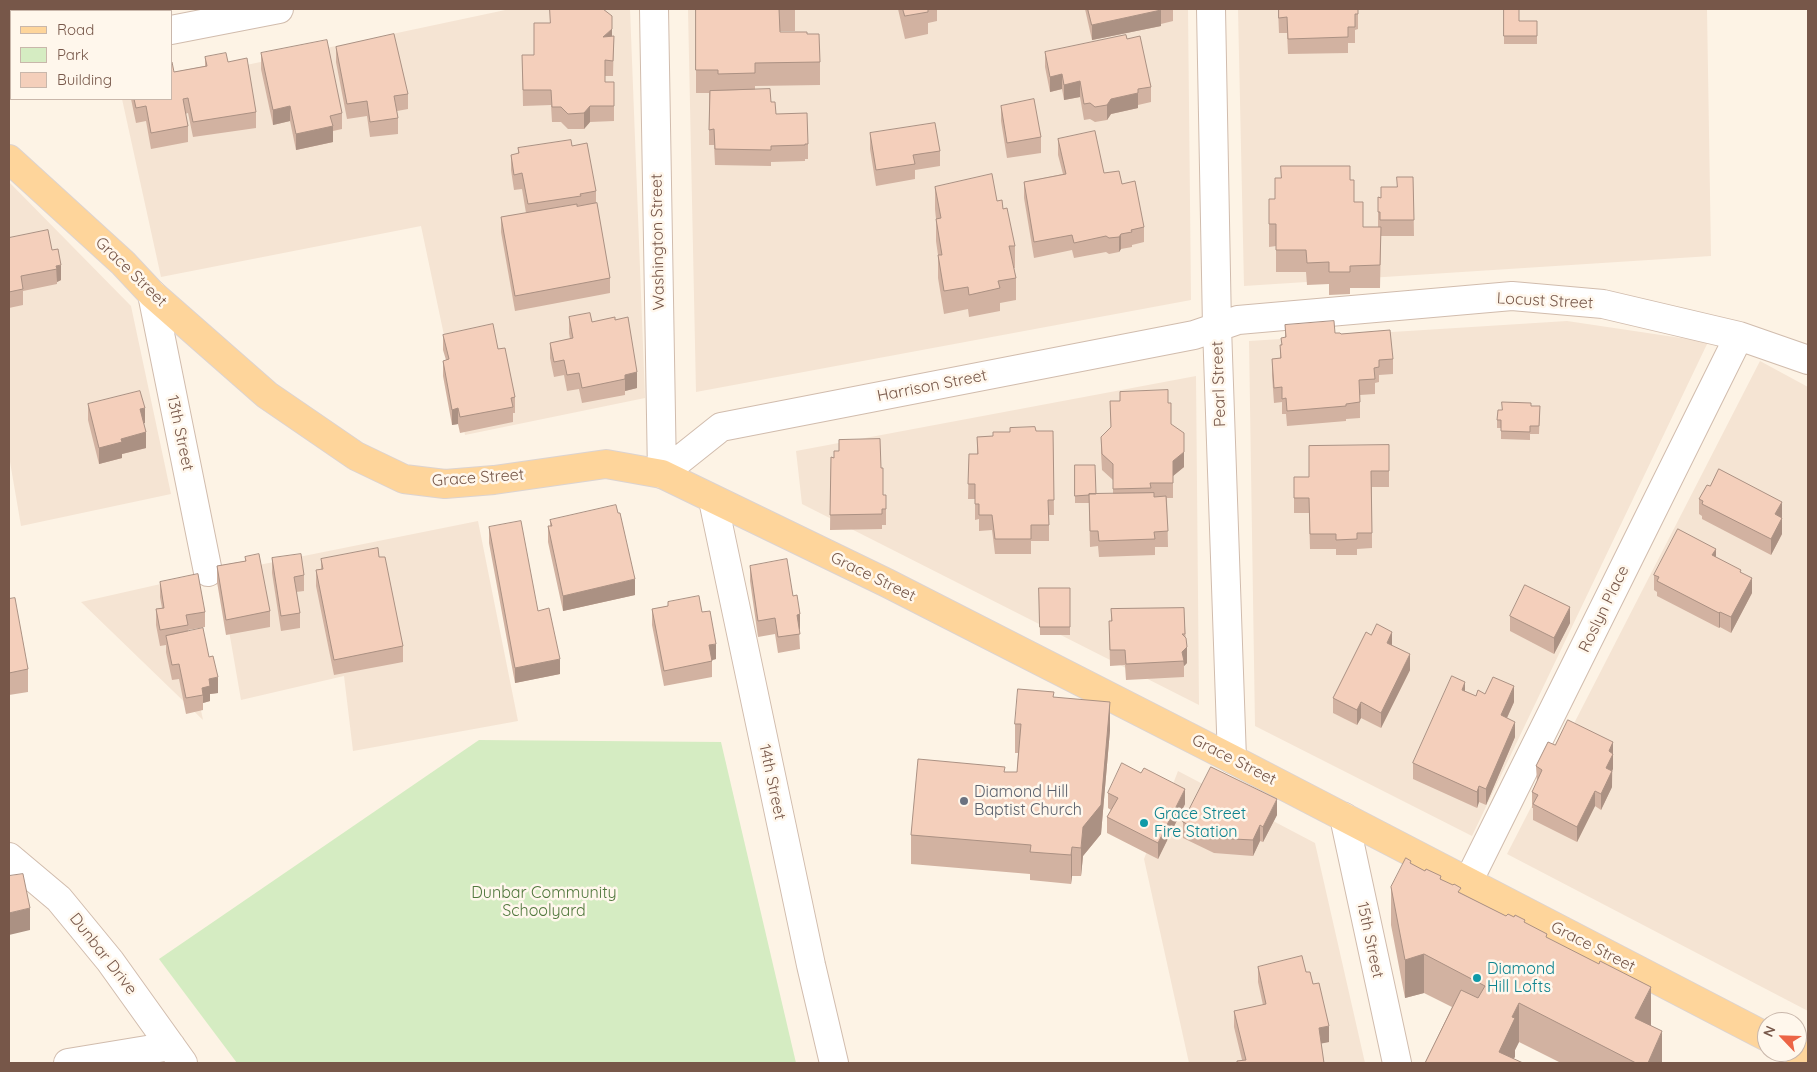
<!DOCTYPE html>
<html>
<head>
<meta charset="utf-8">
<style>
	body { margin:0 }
	#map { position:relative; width:1817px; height:1072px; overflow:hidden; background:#fdf3e5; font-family:Quicksand,sans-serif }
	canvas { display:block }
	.frame { position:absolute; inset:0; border:10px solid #775749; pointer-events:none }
	.legend { position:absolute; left:10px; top:10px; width:162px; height:90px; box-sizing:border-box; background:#fff7ec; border:1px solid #c9b7ab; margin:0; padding:6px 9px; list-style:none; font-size:15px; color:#775749 }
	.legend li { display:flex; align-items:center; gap:10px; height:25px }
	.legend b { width:25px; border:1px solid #c9b7ab }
	.north { position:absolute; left:1757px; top:1012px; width:50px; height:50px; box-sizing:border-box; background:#fff7ec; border:1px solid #c9b7ab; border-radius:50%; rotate:294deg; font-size:14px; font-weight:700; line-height:20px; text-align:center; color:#775749 }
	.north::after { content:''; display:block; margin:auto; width:18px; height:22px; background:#ec6445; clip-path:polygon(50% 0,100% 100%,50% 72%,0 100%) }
</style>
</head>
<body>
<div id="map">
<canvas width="1817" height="1072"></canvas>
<div class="frame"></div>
<ul class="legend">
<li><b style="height:6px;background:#fed59b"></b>Road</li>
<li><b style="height:14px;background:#d5ecc2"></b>Park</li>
<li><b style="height:14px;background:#f4cfbb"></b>Building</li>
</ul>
<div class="north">N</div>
</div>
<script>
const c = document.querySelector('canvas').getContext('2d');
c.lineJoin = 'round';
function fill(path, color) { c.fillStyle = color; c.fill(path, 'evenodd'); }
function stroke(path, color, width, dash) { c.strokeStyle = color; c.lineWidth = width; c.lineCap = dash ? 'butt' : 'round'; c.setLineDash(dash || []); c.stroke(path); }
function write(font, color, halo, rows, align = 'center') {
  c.font = font + ' Quicksand,sans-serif'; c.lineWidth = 5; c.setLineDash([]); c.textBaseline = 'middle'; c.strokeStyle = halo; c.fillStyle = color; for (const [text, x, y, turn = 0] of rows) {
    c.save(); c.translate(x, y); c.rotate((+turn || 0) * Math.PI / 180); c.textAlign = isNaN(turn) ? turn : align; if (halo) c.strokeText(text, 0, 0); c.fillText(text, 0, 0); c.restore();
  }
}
fill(new Path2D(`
	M9,9H69L70,11H11V29L9,30Z
	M510,9H630L645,398L465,435L421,226L161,277L122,99H171V81Z
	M688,9H1188L1191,300L696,392Z
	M1238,9H1707L1711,256L1244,286Z
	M9,182L131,306L171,494L21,526L9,456Z
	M1567,321L1708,342L1472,836L1255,726L1249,341Z
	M1760,361L1808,387V1011L1507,854Z
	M1196,376L1199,705L802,504L796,451Z
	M478,521L518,721L353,751L344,676L241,700L219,573Z
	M174,581L203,720L81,602Z
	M1178,771L1315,843L1365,1063H1189L1144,859Z`), '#f5e4d3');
fill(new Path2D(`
	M479,740L721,742L796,1063H237L159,959Z`), '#d5ecc2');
const minor = new Path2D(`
	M95,9V11
	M654,9L662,474
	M1211,9L1217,327L1232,759
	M171,30L279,9
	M152,294L208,572
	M662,474L721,427L1194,335L1238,320L1512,296L1603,304L1739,336L1808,360
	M713,500L811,965L834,1063
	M1344,817L1397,1063
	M9,857L59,899L110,961L183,1063
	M1468,882L1739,336
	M68,1063L171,1046`);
const major = new Path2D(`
	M9,159L123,263L152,294L267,395L356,456L404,479L445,484L494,480L606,464L662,474L887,583L1232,759L1767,1037
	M1797,1052L1808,1058`);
stroke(minor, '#d1bcad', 30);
stroke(major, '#dcd3d0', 30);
stroke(minor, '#fff', 28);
stroke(major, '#fed59b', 28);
fill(new Path2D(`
	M696,9H795V31H780V32L807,34L820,62V85L755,86V90L771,102L776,114L808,144V159H805V161L771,162V166L715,165L714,145H709V93H696Z
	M898,9H937V21L928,23V34L905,39Z
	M1085,9H1173V21L1161,24V26L1092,40Z
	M1278,9H1358V29L1355,30V43H1348V53L1288,54L1287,33H1279Z
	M1504,9L1519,21H1537V44H1504Z
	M614,36L613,76H605V82H614V121L590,122L584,129H568L561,122H552L551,105L523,106L522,55H534Z
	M336,47L408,94V109L397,111L398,118V134L370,137L367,116L347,119L336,62Z
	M1045,52L1151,87V102L1138,105V108L1111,114L1107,120L1095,122L1090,119L1084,120L1080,97L1064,100L1062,89L1050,92L1045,67Z
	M261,53L342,113V129L333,131V142L296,150L290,121L273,125L261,69Z
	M205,57L228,62L256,112V128L193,137L188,113L185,114L188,126V142L151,149L146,121L136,123L131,99H171L174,72L205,66Z
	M1001,106L1041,137V153L1007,158L1001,121Z
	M870,133L940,151V166L915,170V179L876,186L870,149Z
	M1058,139L1104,173L1122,184L1144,227V242L1132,245V247L1121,249L1119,252L1109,254L1106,252L1074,258L1072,250L1034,258L1024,198V182L1063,174L1058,155Z
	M518,148L596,191V203L610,278V293L515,311L501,232V217L526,213L522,189L514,190L511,170V155L518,154Z
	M1397,177H1413L1414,236H1381L1380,288H1350V294L1329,295V284L1307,285L1306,272H1276V246L1269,247V199H1275L1350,180L1354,202L1363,227H1378V197L1381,198L1397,187Z
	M935,187L997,201L1003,209L1015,246V268H1014L1016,278V300L1000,303V311L969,317L968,309L944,314L938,278V255L936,241V219L935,209Z
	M9,238L52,250L61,280L57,282V284L23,291V305L9,308Z
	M569,317L592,322L615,320L637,388L625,391V395L582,403L579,389L567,391L564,375L554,377L550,358V343L570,339L569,333Z
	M1285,325L1341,334L1393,359V374L1379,375V382L1375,383V394L1360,395V418L1346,419V421L1287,426L1286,414H1282V402L1274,403L1272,375V359L1280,358V345H1281L1285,337Z
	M443,335L498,349L515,397V413H513V422L460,433L458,424L452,425L443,376V361L446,360L443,350Z
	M1110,401L1168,403L1171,424L1184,467L1173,476V498H1167L1168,547H1155V555L1099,557L1098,546L1090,547L1089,503H1075V465L1096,494H1113V480L1102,470L1101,453V437L1111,428Z
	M88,404L145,423H144L146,448L122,454V458L99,464L88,420Z
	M1531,406H1540L1539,434H1530V440L1501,439V428H1497V420L1502,410Z
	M1053,431L1054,515H1049V541H1031V554H995L992,530L979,531V519L975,520V499H968L969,454H977V437L993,436L1010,432Z
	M1389,445V487H1372V548L1357,549V555H1336V549H1310L1309,513H1294V477H1309Z
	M831,457L881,468L883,495H886V525H882V529L830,530Z
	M1699,499L1782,517V534L1771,555L1702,519V516L1699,514Z
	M550,520L635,595L563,611L548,542V526H550Z
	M489,527L538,611L560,674L515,683L489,543Z
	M245,557L270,611V627L226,635L217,582V566L245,561Z
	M379,557L403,646V662L334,675L316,586V570L321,569V559Z
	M1716,557L1741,573L1752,593L1731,633L1720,627L1719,628L1657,596V592L1654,590V575Z
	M272,558L304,575V591L296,592L300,613V628L281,631L272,573Z
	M750,566L793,596L800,629L799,630L800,649L778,653L775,634L758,637L750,581Z
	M160,582L205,612V627L188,630V632L209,657L218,693L210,694V701L203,703V710L186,714L179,679L172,680L166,652V645L160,646L156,625V609L162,608L160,597Z
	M1039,588H1070V635H1040Z
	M9,599L28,669V692L9,695Z
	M668,602L702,612L716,659L712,660V677L664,686L652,625V609L668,606Z
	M1184,608L1187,663L1184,666V677L1126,680L1125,665L1110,666L1109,621H1111V609Z
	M1510,616L1570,623L1554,654L1510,631Z
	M1392,645L1410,670L1381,728L1361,718L1357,725L1333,713V698Z
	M1465,691L1476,696L1485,694L1514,702L1507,718L1515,737L1486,805L1479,802L1477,808L1413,779V763Z
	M1054,697L1110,730L1101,834L1083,856L1081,876H1072L1071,884L1030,880V874L911,864V835L1017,772L1018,753H1015V724Z
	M1613,742L1612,787L1601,810L1595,806L1577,842L1533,820V808H1532V792L1537,782L1536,766L1555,745Z
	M1108,793L1185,804L1158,859L1107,833V817L1111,810L1108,808Z
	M1277,815L1263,842L1260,841L1253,856L1214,853L1183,838V822Z
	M1411,864L1441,879L1461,893L1506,916L1525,923L1547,938L1651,1025L1662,1063H1561L1519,1042L1515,1050V1057L1425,1063L1452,1007L1424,993L1405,998L1391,925V887Z
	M1258,967L1306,972L1329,1042L1321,1043L1324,1063H1237V1061L1242,1060L1234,1027V1011L1263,1005L1258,982Z`), '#d2b2a1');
fill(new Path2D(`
	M1161,10V26L1092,40V25Z
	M612,29V44L603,37Z
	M1062,74V89L1050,92V77Z
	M1080,81V97L1064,100V85Z
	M1138,93V108L1111,114L1107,120V105L1111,99Z
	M290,106V121L273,125V110Z
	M590,106V122L584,129V113Z
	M333,126V142L296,150V134Z
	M1121,234V249L1119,252V237Z
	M61,265V280L57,282L56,266Z
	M637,372V388L625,391V375Z
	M145,408V423L140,424V409Z
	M458,408V424L452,425V410Z
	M146,432V448L122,454V458L99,464V448L121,439Z
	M1184,452V467L1173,476V461Z
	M1782,502V517L1775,530V514Z
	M1782,518V534L1771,555V539Z
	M1716,549V564L1712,555Z
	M1752,578V593L1731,633V617Z
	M635,579V595L563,611V596Z
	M1570,607V623L1554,654V638Z
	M1720,612V627L1719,628V613Z
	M800,614V629L797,630V615Z
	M1392,632V647L1387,643Z
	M716,644V659L709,661V645Z
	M1187,647V663L1184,666L1182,652Z
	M1410,654V670L1381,728V713Z
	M560,659V674L515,683V668Z
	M218,677V693L210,694V701L203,703V695L202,688L209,679Z
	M1465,682V698L1462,690Z
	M1514,686V702L1501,731V715Z
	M1110,702V730L1101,834L1083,856L1081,876V848L1083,827Z
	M1361,702V718L1357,725V710Z
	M1515,722V737L1486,805V789Z
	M1613,742V769L1606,784V768L1609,751Z
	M1612,771V787L1601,810V794Z
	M1479,786V802L1477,808V792Z
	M1185,789V804L1158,859V843Z
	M1595,791V806L1577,842V827Z
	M1277,799V815L1263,842V827Z
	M1260,825V841L1253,856V840Z
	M1072,847V876L1071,884V855Z
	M30,908V930L9,935V913Z
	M1424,954V993L1405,998V960Z
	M1651,987V1025L1635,1056V1018Z
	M1519,1003V1042L1515,1050V1057L1511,1063L1499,1052L1512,1017Z
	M1329,1026V1042L1319,1044V1028Z
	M1662,1031V1063H1648Z`), '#ab9183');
const building = new Path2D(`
	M550,9H603L612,16V29L603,37L614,36L613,61L605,60V82H614V106H590L584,113L568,114L561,107H552L551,90H523L522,55H534V23H550Z
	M696,9H779L780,32H807V34H819L820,62L755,63V73L718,74V70H696Z
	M903,9H928V12L905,16Z
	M1088,9H1160L1161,10L1092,25Z
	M1279,9H1358V14H1355V27H1348V37L1288,39L1287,17L1279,18Z
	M1504,9H1519V21H1537V36H1504Z
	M394,34L408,94L394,96L398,118L370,122L367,101L347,104L336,47Z
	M1126,35L1127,39L1140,36L1151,87L1138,89V93L1111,99L1107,105L1095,107L1090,103L1084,104L1080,81L1064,85L1062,74L1050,77L1045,52Z
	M327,40L342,113L330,116L333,126L296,134L290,106L273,110L261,53Z
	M226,53L228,62L247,58L256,112L193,122L188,98L183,99L188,126L151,133L146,106L136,108L134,99H171V62H172L174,72L207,66L205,57Z
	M770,89L771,102H775L776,114L807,113L808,144H805V145L771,146V150L715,149L714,129L709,130L710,91Z
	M1034,99L1041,137L1007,143L1001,106Z
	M935,123L940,151L913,155L915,164L876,170L870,133Z
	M1095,131L1104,173L1119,171L1122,184L1135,181L1144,227L1131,230L1132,232L1121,234L1119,237L1109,238L1106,236L1074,243L1072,235L1034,242L1024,182L1066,174L1058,139Z
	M571,140L572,146L587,143L596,191L580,194L581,196L528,204L522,173L514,175L511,155L519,153L518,148Z
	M1281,166H1350V180H1354V202H1363V227H1381L1380,265L1350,266V272H1329V262L1307,263L1306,250H1276V224H1269V199H1275V178H1281Z
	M992,174L997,201L1002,200L1003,209L1007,208L1015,246H1009L1016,278L998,281L1000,288L969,295L968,287L944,291L938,255H942L936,219L941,218L935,187Z
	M1397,177H1413L1414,220H1380V212H1378V197L1381,198V187H1397Z
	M597,203L610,278L515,296L501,217L577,204V206Z
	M48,230L52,250L58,249L61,265L56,266L57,269L21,276L23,289L9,292V238Z
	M590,313L592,322L615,317V320L628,317L637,372L625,375V379L582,388L579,373L567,375L564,360L554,362L550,343L573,338L569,317Z
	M1334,321L1335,333H1340L1341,334L1390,330L1393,359L1379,360V367L1374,368L1375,379L1359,380L1360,402L1346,404V406L1287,411L1286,398L1282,399V387L1274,388L1272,359L1281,358L1280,345H1282L1281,338L1286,337L1285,325Z
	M493,324L498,349L505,348L515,397L511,398L513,407L460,417L458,408L452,410L443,361L449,359L443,335Z
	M1168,390V403H1171V424L1184,433V452L1173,461V483H1150L1151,488L1113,489V464L1102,454L1101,437L1111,427L1110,401H1120V392Z
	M140,391L145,408L140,409L146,432L121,439L122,442L99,448L88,404Z
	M1502,402L1531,403V406H1540L1539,426H1530V432L1501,431V420H1497L1498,410H1502Z
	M1035,427L1036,431H1053L1054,500H1048L1049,525H1031V539H995L992,515H979V504H975V484H968L969,454H978L977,437L993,436V432H1010V428Z
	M880,439L881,468H883V495H886V509H882V514L830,515L831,457L834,458V451H839V440Z
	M1389,445V471H1371L1372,533H1357V539L1336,540V534H1310L1309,498H1294V477H1309V446Z
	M1075,465H1095L1096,494H1089V495L1075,496Z
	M1719,469L1782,502L1775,514L1782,518L1771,539L1702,504L1703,501L1699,499L1707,485L1710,486Z
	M1154,493V497L1166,496L1168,531L1154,532L1155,539L1099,541L1098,531H1090L1089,494Z
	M616,505L618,513H620L635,579L563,596L548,526H552L550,520Z
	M521,521L538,611L549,608L560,659L515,668L489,527Z
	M1678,529L1716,549L1712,555L1741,570L1740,572L1752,578L1731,617L1720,612L1719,613L1657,581L1659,577L1654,575Z
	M378,548L379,557H385L403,646L334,660L316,570L323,569L321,559Z
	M259,554L270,611L226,620L217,566L246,561L245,557Z
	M301,554L304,575L294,577L300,613L281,616L272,558Z
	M787,559L793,596L797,595L800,614L797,615L800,634L778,637L775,618L758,621L750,566Z
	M198,574L205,612L186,615L188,625L160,630L156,609L164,608L160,582Z
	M1525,585L1570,607L1554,638L1510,616Z
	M1039,588H1070V627H1040Z
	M699,596L702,612L710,611L716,644L709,645L712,661L664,671L652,609L668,606V602Z
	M15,598L28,669L9,673V599Z
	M1184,608L1185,634H1182L1186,638L1187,647L1182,652L1184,661L1126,664L1125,650H1110L1109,621H1112L1111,609Z
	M1377,624L1392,632L1387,643L1410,654L1381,713L1361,702L1357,710L1333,698L1366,632L1371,635Z
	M203,628L209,657L213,656L218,677L209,679L210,686L202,688L203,695L186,698L179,664L172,665L166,636Z
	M1452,676L1465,682L1462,690L1476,696L1478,690L1485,694L1493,677L1514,686L1501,715L1515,722L1486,789L1479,786L1477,792L1413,763Z
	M1018,689L1054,692L1053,697L1110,702L1101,805L1083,827L1081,848L1072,847L1071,855L1030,852L1031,845L911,835L918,759L1005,767L1004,772H1017L1021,724H1015Z
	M1568,720L1613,742L1609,751L1613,754L1606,768L1612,771L1601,794L1595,791L1577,827L1533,804L1538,795L1532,792L1542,770L1536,766L1548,742L1555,745Z
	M1122,763L1141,773L1144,768L1185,789L1158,843L1107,817L1118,798L1108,793Z
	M1211,767L1277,799L1263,827L1260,825L1253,840L1214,838L1183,822Z
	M1406,858L1411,861L1410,863L1425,871L1426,869L1441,876L1440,879L1453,885L1454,884L1461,888L1458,892L1506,916L1508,914L1514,917L1515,915L1525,920L1524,922L1547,934L1546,937L1599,964L1600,961L1651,987L1635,1018L1662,1031L1648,1063H1636L1519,1003L1512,1017L1515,1018L1499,1052L1523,1063H1425L1461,990L1478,998L1485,986L1424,954L1405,960L1391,887Z
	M23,874L30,908L9,913V876Z
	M1302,956L1306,972H1310L1313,984L1319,983L1329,1026L1319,1028L1324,1063H1237V1061L1246,1060L1234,1011L1266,1004L1258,967Z`);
fill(building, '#f4cfbb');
stroke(building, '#ab9183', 1);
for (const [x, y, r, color] of [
	[964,801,5,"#6b7280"],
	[1144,823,5,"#0f9aa8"],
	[1477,978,5,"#0f9aa8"]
]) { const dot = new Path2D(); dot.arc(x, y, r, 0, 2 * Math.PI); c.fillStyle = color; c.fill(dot); stroke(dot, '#fff7ec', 2); }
write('16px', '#775749', '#fff7ec', [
	["Washington Street",658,242,-91],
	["Grace Street",131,272,44],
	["Locust Street",1545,301,3],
	["Pearl Street",1219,384,-92],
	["Harrison Street",932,386,-11],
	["13th Street",180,433,78],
	["Grace Street",478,478,-4],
	["Grace Street",873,577,26],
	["Roslyn Place",1604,609,-64],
	["Grace Street",1234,760,27],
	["14th Street",772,782,78],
	["15th Street",1370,940,78],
	["Grace Street",1593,947,27],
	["Dunbar Drive",103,954,52]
]);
write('16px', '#5b616d', '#fff7ec', [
	["Diamond Hill",974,792],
	["Baptist Church",974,810]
], 'left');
write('16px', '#0d838f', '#fff7ec', [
	["Grace Street",1154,814],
	["Fire Station",1154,832],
	["Diamond",1487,969],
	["Hill Lofts",1487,987]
], 'left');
write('16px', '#51783d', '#fff7ec', [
	["Dunbar Community",544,893],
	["Schoolyard",544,911]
]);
</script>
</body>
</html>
